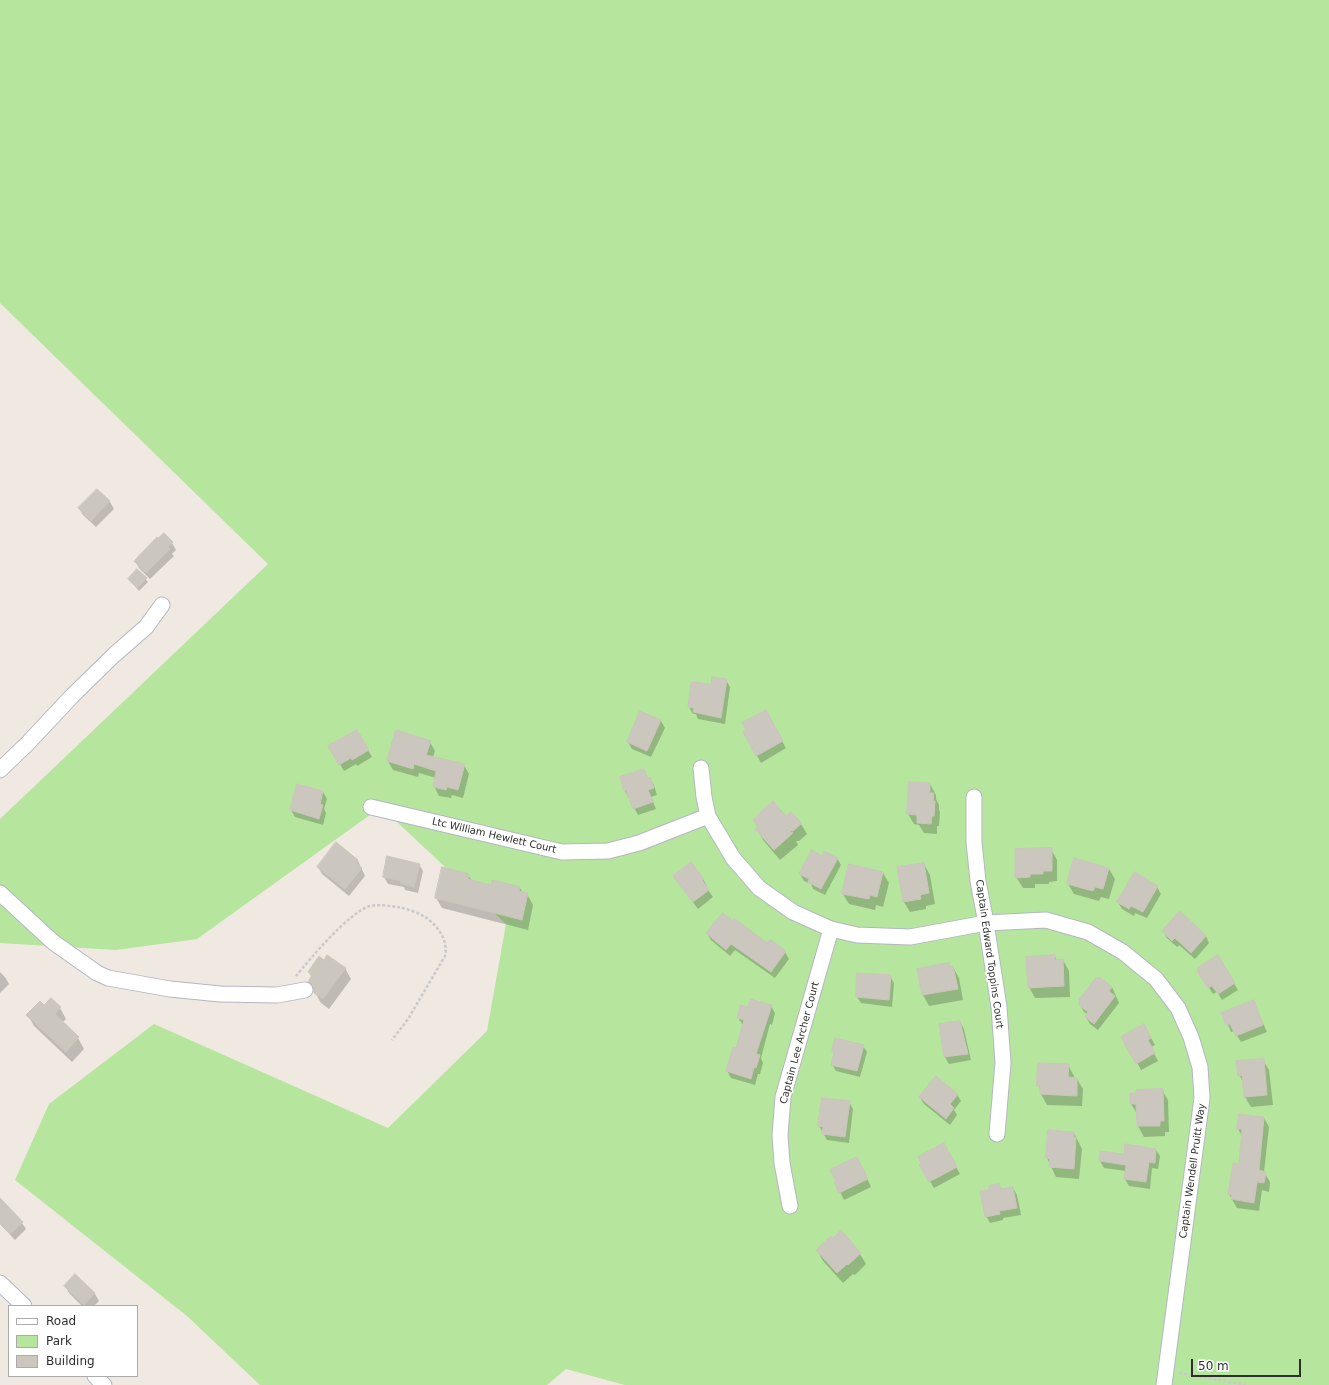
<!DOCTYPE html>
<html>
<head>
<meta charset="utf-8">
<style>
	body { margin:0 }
	#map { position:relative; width:1329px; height:1385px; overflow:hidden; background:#efe9e1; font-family:"DejaVu Sans",sans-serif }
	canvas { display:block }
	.legend { position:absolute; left:8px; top:1305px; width:130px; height:72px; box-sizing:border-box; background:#fff; border:1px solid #ababab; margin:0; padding:5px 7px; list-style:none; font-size:12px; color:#2e2e2e }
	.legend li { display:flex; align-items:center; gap:8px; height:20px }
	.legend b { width:20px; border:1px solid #ababab }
	.scale { position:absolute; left:1191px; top:1359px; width:110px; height:18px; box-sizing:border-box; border:2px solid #2e2e2e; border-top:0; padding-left:5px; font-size:12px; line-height:14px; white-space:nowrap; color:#2e2e2e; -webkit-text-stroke:3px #fff; paint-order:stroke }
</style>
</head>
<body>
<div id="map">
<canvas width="1329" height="1385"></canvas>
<ul class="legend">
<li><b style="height:5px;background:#fff"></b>Road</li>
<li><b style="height:11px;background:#b6e59e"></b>Park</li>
<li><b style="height:11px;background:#cbc7bf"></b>Building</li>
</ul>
<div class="scale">50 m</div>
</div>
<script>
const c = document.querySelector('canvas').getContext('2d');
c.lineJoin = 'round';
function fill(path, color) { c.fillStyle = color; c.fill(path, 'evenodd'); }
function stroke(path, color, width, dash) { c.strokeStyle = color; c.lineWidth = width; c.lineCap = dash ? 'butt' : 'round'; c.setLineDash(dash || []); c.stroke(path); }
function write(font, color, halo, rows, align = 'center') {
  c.font = font + ' "DejaVu Sans",sans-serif'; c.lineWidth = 3.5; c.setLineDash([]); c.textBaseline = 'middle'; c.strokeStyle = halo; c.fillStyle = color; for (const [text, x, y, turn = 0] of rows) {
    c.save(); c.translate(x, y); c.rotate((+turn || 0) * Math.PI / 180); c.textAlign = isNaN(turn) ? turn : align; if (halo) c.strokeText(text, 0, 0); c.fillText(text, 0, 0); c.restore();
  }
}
fill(new Path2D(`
	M0,0H1329V1385H625L566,1369L547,1385H260L187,1316L15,1180L49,1104L154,1024L388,1128L487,1031L506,924L381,807L197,939L116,950L0,943V819L268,564L0,303Z`), '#b6e59e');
fill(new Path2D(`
	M97,490L110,502L114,509L96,527L83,515L79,508Z
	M164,534L172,543L176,550L172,554L174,556L150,579L139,568L135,561Z
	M138,570L148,582L139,591L129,579Z
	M726,680L730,687L725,724L698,719L696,714H693L689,707L712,685Z
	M765,711L786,748L761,763L744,732Z
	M641,713L661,721L665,728L651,757L632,749L628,742Z
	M357,731L372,757L357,766L356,764L344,771L330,747Z
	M430,742L435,751L433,757L464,765L469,774L463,798L452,795L451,798L439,796L434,786L436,778L419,773L418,777L393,770L388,761Z
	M644,770L648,779L650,778L654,785L657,795L651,797L656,809L638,815L625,791L621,778Z
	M930,784L936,795V799L939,805V810L940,812L939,826H937V834L924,833L919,825L914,824L908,814Z
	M298,785L323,792L327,799L324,809L326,813L323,825L295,817L291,810Z
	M786,818L801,824L807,834L799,841H796L798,845L780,860L763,840L757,829L758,828L754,820Z
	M336,843L358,861L365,876L349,896L322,874L318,867Z
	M1051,849L1057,860V881L1049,882V884H1035V888H1023L1016,877Z
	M822,857L837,858L841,865L825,895L813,889L811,884L804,881L800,874Z
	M419,864L423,871L418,893L405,890L404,887L388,884L384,877Z
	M924,864L930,875L935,904L926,906V909L910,912L904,902Z
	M1109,869L1115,879L1109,899L1101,897L1099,901L1074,894L1068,884Z
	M883,873L889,883L883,907L876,905L875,910L849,904L843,894Z
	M468,875L472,881L492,886L520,888L523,893L527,894L533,905L528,930L442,908L436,898Z
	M674,877L703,879L707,886L706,887L713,897L698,909Z
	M1157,887L1161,894L1147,918L1135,913L1134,916L1122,909L1118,902Z
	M733,922L767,945L785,952L789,959L775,978L735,950L730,956L711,940L707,933Z
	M1163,931L1206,936L1209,943L1195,959L1179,945L1177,947L1167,938Z
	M1055,956L1057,961L1063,960L1069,971L1070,997L1035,998L1029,987Z
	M1218,957L1238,990L1222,1000L1217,992L1213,994L1204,980Z
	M324,961L345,968L351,979L329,1009L321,1003L309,982L312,978L309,972Z
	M948,964L950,967H953L959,978L963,1000L929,1006L923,995L918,969Z
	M0,972L5,977L9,984L0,993Z
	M890,976L894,983L892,1007L861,1003L857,997Z
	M1112,987L1119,1003L1098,1030L1090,1024L1086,1017L1088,1014L1084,1012L1080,1004Z
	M51,999L60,1008L66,1019L62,1023L78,1038L84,1049L72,1062L34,1026L28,1015L44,1006Z
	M1253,1001L1267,1032L1241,1042L1234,1031L1231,1032L1223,1013Z
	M771,1006L775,1013L772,1025L770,1024L761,1058L763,1063L760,1074H758L755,1085L731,1078L727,1071L736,1049L743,1025L738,1018L748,1008Z
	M960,1022L964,1029L971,1060L949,1064L945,1057L940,1025Z
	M1144,1025L1155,1045L1151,1047L1158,1061L1141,1070L1123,1037Z
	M863,1046L867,1052L860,1077L836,1071L832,1064L834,1055L833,1052Z
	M1263,1060L1269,1070L1273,1105L1251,1107L1245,1097L1244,1083L1239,1075Z
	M1068,1065L1074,1076V1078L1077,1079L1083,1089L1082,1106L1047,1105L1041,1094V1090L1038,1085Z
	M1162,1090L1168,1100L1169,1132H1165V1136L1144,1137L1138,1126V1115L1131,1104V1094Z
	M957,1094L961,1101L954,1110L957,1115L950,1125L924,1104L920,1098Z
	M849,1102L853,1109L849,1143L827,1140L819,1126Z
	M1264,1118L1269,1127L1264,1172L1270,1182L1269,1192L1262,1190L1259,1211L1237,1208L1229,1194L1240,1165L1242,1136L1238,1129Z
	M1074,1133L1082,1149L1079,1179L1056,1177L1047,1158Z
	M944,1145L960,1174L934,1188L920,1165Z
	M1156,1150L1160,1156L1158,1169L1152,1168L1150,1189L1129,1186L1125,1179L1126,1171L1104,1168L1100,1161Z
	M861,1165L871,1187L844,1200L835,1182Z
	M999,1185L1002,1190L1013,1188L1017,1195L1021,1215L1003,1218V1220L990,1223L986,1216L991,1190Z
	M0,1199L22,1223L26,1229L15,1240L0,1224Z
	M817,1250L860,1254L866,1264L855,1275L853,1274L843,1283L823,1261Z
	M75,1276L95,1294L99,1301L94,1306H82L69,1293L65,1286Z`), '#0003');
const building = new Path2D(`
	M97,489L110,501L91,521L78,508Z
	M164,533L173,542L168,547L170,549L146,573L134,561L157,537L158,538Z
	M137,569L147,578L137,588L128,579Z
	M712,677L727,679L721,718L693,712L694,708L688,707L691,682L711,684Z
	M766,710L783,741L756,756L743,732L746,730L742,723Z
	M640,711L661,720L647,751L627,742Z
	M357,730L369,750L352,760L351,758L339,765L328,746Z
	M396,730L431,741L426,755L465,764L458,790L447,787L446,790L433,787L436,771L414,764L413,769L387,761Z
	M644,769L647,778L650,777L654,788L648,790L653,802L633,809L626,790L624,791L620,777Z
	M909,782L930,783V793H934L933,801H935L934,816H932L931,824L917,823V815L907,814Z
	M297,784L323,791L320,804L323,805L319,819L290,810Z
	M773,801L786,816L791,812L802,823L793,831L786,830L793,833L774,850L755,829L758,826L753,820Z
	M336,842L358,860L356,863L362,868L345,889L317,867Z
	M1052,848V871H1043V874H1030V877L1015,878V849Z
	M812,850L822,856L824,851L838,858L821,889L808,882L809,879L799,874Z
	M387,856L420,864L414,887L400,883L401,881L383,877Z
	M1074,858L1109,868L1103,889L1095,887L1093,891L1067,884Z
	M691,862L704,879L702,880L709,890L693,902L673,876Z
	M924,863L929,893L920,895L921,899L903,902L897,867Z
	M849,864L883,872L877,897L870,895L869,899L842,894Z
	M442,867L469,874L468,879L491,885L492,880L520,887L519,891L528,893L522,920L435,898Z
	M1135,872L1158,886L1143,912L1131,906L1129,909L1117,902Z
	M1180,911L1206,936L1191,953L1175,938L1172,941L1162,931Z
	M723,913L733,921L734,918L767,943L770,939L786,951L771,972L731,944L726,950L706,933Z
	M327,955L346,968L323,999L314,993V989L312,985L308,982L312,975L308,972L319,956L324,960Z
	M1055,955V960L1063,959L1064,986L1028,988L1026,957Z
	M1218,955L1235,983L1218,994L1212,986L1208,988L1198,973V968Z
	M949,963V967L953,966L958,989L922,995L917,969Z
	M857,973L891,975L889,1000L856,997Z
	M1096,978H1101L1112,987L1109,991L1115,996L1094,1024L1085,1017L1088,1012L1079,1005V1000Z
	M51,998L61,1007L55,1014L79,1037L66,1052L26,1015L40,1001L44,1005Z
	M750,999L772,1005L756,1054L760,1055L756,1068L754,1067L751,1079L726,1071L733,1047L736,1048L744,1020L737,1018L740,1005L748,1007Z
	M1254,1000L1263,1025L1236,1036L1230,1024L1226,1025L1221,1013Z
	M960,1021L968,1054L944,1057L939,1024Z
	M1144,1024L1151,1038L1148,1040L1155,1053L1136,1064L1121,1037Z
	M835,1038L864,1045L857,1071L831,1065L834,1052H832Z
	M1264,1059L1267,1095L1244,1097L1242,1075L1238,1076L1236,1061Z
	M1038,1063L1069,1064L1068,1077L1077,1078V1096L1040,1094V1086H1037Z
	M936,1076L958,1094L950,1104L954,1108L946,1119L919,1097Z
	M1163,1089L1164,1121H1160V1126H1137L1136,1104H1130V1093H1136V1090Z
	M822,1098L850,1101L845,1137L822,1134L823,1127L818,1126Z
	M1239,1114L1264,1117L1259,1170L1266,1172L1264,1183L1257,1182L1254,1203L1231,1199L1232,1195L1228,1194L1233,1163L1239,1164L1242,1129H1237Z
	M1048,1130L1074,1132V1137L1076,1138L1074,1169L1049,1167L1050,1159L1046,1158Z
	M944,1143L957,1167L929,1182L919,1165L921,1163L918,1157Z
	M1125,1144L1156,1149L1155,1163L1149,1162L1146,1182L1124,1179L1126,1165L1099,1161L1100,1151L1124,1154Z
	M857,1157L868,1179L839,1193L834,1182L836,1181L830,1170Z
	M999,1184L1001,1189L1013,1187L1017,1208L999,1211L1000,1214L985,1217L980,1191L989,1190V1186Z
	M0,1198L23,1222L10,1234L0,1223Z
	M841,1230L861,1253L848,1265L847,1264L837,1273L816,1250L831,1236L833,1238Z
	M75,1274L95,1293L84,1305L64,1286Z`);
fill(building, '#cbc7bf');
stroke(building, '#cbc5ba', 1);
const street = new Path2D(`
	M701,768L704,797L708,816L733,858L759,888L793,912L831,929L857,935L910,937L986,923L1046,920L1088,932L1123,952L1156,979L1178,1008L1191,1037L1200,1067L1202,1098L1164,1385
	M0,770L28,743L72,696L114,655L146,627L162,605
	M974,797V842L978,881L986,923L999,1007L1003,1063L997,1134
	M371,807L562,852L608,851L639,843L708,816
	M0,893L53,942L97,973L108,978L170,989L220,994L277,995L305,990
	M790,1206L782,1163L780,1135L783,1097L831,929
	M0,1283L24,1306
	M95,1376L104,1385`);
stroke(street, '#b4b7c1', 17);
stroke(new Path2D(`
	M296,976C310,959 349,912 370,906C379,904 389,906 398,907C408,909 420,913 428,919C440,929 448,941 445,956L408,1019L392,1040
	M1179,1373L1247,1385`), '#c9c9c9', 2.5, [3, 2]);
stroke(street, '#fff', 15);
write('10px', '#2e2e2e', '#fff', [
	["Ltc William Hewlett Court",494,836,13],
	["Captain Edward Toppins Court",989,954,82],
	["Captain Lee Archer Court",800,1043,-75],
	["Captain Wendell Pruitt Way",1193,1171,-82]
]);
</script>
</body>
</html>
